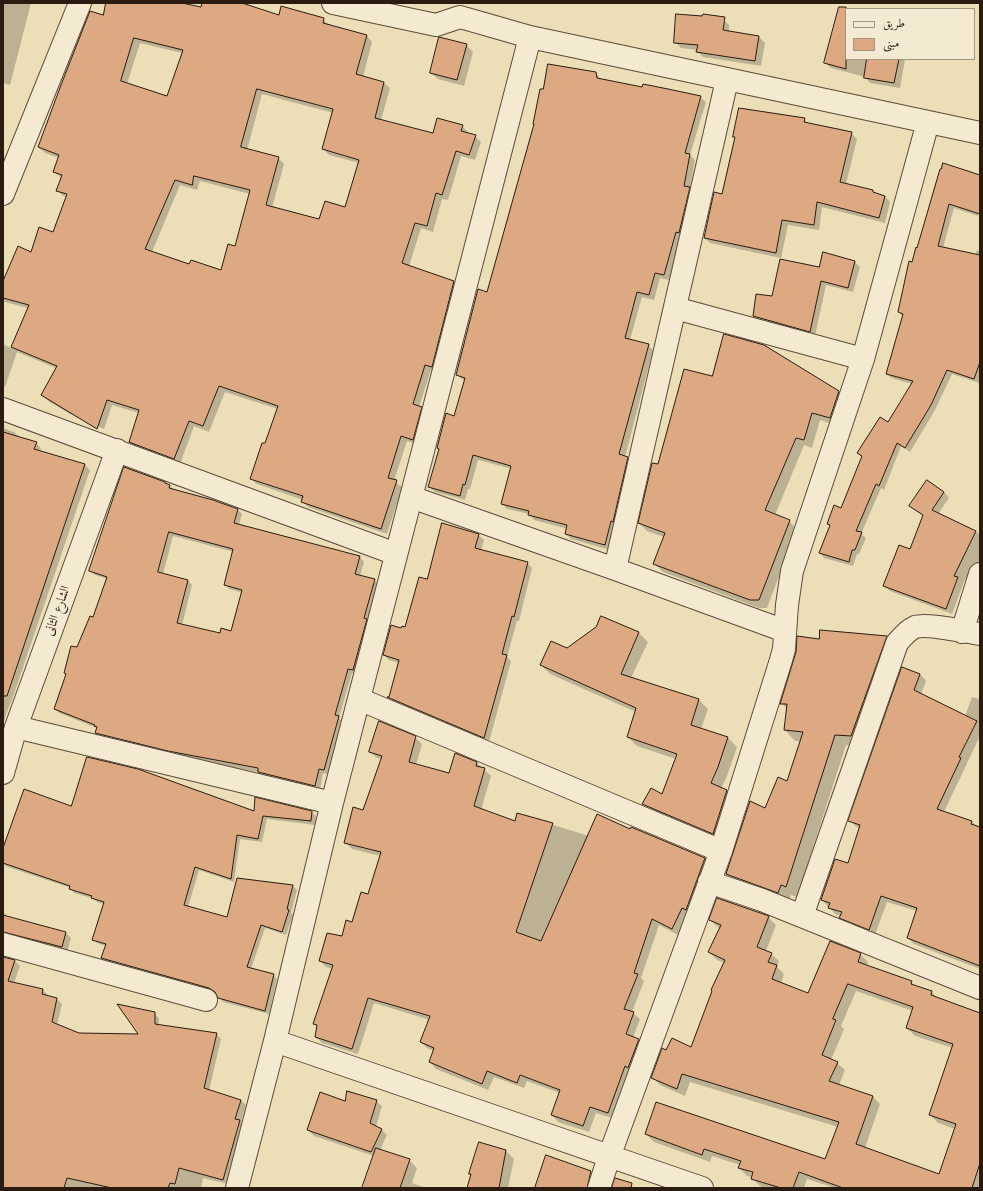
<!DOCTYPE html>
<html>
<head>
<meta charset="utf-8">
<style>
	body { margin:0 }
	#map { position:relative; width:983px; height:1191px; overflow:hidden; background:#ecdfb8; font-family:Cardo,Amiri,serif }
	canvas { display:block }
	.frame { position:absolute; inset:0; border:4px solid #291b0f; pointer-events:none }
	.legend { position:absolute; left:845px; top:8px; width:130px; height:52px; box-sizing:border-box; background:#f3ead1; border:1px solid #a29783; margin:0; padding:5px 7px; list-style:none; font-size:12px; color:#291b0f }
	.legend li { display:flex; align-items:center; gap:8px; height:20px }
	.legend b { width:20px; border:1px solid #a29783 }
</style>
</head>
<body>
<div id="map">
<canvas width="983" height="1191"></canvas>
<div class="frame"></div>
<ul class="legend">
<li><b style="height:5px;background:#f3ead1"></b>طريق</li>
<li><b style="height:11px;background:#dda983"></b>مبنى</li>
</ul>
</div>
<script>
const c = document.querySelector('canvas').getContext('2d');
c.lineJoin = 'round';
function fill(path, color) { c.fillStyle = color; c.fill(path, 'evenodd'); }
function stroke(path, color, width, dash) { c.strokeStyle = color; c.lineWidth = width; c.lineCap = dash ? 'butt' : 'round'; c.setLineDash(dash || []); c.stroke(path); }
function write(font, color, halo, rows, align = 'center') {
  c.font = font + ' Cardo,Amiri,serif'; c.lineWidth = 3.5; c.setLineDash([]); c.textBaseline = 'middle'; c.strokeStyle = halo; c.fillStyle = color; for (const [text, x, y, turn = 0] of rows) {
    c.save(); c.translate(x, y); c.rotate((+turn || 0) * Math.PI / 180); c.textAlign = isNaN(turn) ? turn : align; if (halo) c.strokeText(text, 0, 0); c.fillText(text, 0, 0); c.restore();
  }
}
fill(new Path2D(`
	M3,3H31L10,85L3,83Z
	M107,3H177L202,8L203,3H239L279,16L323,19L329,25L367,36L372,42L363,77L384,83L390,88L381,120L434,134L462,126L468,132L467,134L475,136L481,142L475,160L461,156L448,200L442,199L433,232L421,228L409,266L454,282L459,287L438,372L431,370L419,407L427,413L419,445L407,441L394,481L402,487L387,534L308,507L303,502V500L257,484L251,479L265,445L278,409L225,392L209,432L194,426L180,464L136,448L130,442L139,413L112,405L104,429L70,414L48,401L42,395L56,368L17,352L5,387L3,386V344L11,348L28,308L5,302L3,300L4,277H6L54,233L67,197L63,196L58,191L62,178L54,172L59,158L45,153L39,147L104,17ZM140,43L182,53L168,98L127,84ZM262,94L333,113L323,149L329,155L359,163L346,209L320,220L272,208L284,164L278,158L247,150ZM200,181L250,194L236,247L222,271L190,266L152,252L180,185L197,190Z
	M723,19L729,25V32L759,37L765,43L761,66L703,57L697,51L698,50L681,48L675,42Z
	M466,45L473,52L464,86L438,79L431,73Z
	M846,46V59H905L900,88L870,83L865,77L831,68L825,63Z
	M596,73L601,80L700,97L706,102L690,155L695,160L690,188L694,193L669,280L660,278L654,300L642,297L630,340L648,345L653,350L625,457L627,458L632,463L610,550L571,539L566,534L568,529L534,520L529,514L507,509L502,504L512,469L478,460L470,489H468L465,500L435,492L430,487L440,450L438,448L455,417L465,381L457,375L488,293Z
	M804,119L809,124L851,133L857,139L846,184L873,191L876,194L885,196L890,202L885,223L822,207L819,230L788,225L781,258L710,243L705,238L723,195Z
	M941,170L980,176V211L978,216L954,208L943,248L975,255L977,250L980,252V380L979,383L952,374L935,410L910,452L901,446L884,490L881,488L861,534L866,538L859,554H857L853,566L824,558L820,553L830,525L828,524L842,509L862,457L858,453L888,423L912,384L891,378L887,374L903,317L899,312Z
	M824,254L855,262L860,267L853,292L826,285L815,336L759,321L754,316L773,297L819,268Z
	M713,378L838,392L846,400L838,426L820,420L812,448L804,445L775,515L789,521L797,529L767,608H759L663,572L655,564L664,537L647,531L639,523L659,466Z
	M3,428L14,432L20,438L36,443L41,448L40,452L85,465L90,470L15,691L3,723Z
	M169,485L174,490L213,501L238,510L242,514L239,525L360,557L364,562L360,576L374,580L379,585L358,674L352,673L339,718L343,722L328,774L323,773L320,790L263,776L258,772L173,755L100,737L96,733L97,728L59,713L55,709L67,675L65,673L94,618L107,579L95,575L90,571ZM173,536L234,552L225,584L229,589L243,593L232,632L220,634L182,625L192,585L188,581L163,574Z
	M944,492L949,498L938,514L980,534V569L972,582L965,579L952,614L890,591L884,586L911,550L924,517L911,506Z
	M478,535L484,540L481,551L527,563L532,568L519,621H517L507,657L511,661L489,742L393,702L389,698L399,663L389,660L384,655L402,629L405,628L428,580Z
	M602,617L639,633L648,642L631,678L699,700L708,709L701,729L728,738L737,747L727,776L721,789L726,791L735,800L722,842L652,813L644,804L663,795L676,759L637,746L628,737L636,712L550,674L541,665L567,649L597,627Z
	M886,637L897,648L862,746L846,745L797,897L791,895L788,903L737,885L727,874L766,809L788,782L801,741H795L785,730L787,709L782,703L819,641Z
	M920,674L926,681L921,694L965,716L972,697L980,699V736L944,812L971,821L980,828V969L914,944L908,938L917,911L887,902L875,935L847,924L841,918L842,916L835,914L822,900L849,864L860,828L856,827L850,820Z
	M415,737L422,744L416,765L450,774L477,763L491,776L481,810L515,823L518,814L589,836L631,830L705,859L711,865L678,935L659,925L641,978L644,981L632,1012L640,1019L633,1038L638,1040L645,1046L615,1119L596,1113L589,1132L558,1122L552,1115L560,1093L527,1081L524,1088L494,1077L488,1090L436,1069L430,1062L434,1051L427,1048L421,1042L430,1020L374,1003L358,1054L322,1043L316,1037L318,1027L315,1024L333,969L326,967L320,961L343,937L353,923L369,896L381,856L352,849L346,843L364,811L381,759L377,758L370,752Z
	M72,807L255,812H312L316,816L315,825L267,819L262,842L240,839L234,882L199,870L188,907L228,918L238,879L293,886L297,890L291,913L293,915L286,935L265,928L251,969L273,975L277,979L269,1014L223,1002L214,992L106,962L102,958L106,946L97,943L93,939L104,904L97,902L92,898L74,893L71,888L5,866L3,864V855Z
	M3,912L7,916L6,917L66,933L71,938L67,952L3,938Z
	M768,917L776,925L766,951L771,954L779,961L777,967L784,974L781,984L808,994L860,954L868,962L867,966L911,982L916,987L932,992L938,999L980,1014V1188H835L807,1179L804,1188H765L760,1186L752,1178V1177L747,1176L739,1168L740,1165L712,1156L710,1162L654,1142L646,1134L826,1160L838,1127L690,1082L685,1096L660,1085L652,1077L667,1051L692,1048L725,963L717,960L709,952L720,929L710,920ZM856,991L913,1011L907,1028L915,1036L953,1048L930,1115L938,1123L955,1129L940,1175L865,1148L880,1104L872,1096L839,1085L845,1070L837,1063L831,1060L844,1029L841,1026Z
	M3,958L15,961L20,966L14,983L42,989L47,994V997L57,999L62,1004L57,1025L79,1034L140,1035L154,1013L159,1018V1026L216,1034L221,1039L209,1091L241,1100L246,1105L241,1122L245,1126L228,1184L203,1178L201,1188H3Z
	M376,1101L382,1106L376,1127L382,1130L387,1135L380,1150L409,1160L417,1168L412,1183L426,1188H363L374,1156L314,1136L308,1130L345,1102Z
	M506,1151L514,1159L508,1188H468L472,1175L470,1173Z`), '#0003');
const building = new Path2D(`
	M106,3H182L201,7L202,3H242L279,15L281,6L324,18L323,23L367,35L356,74L384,82L375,118L433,133L437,118L463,125L461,131L476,135L469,155L456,151L442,195L436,193L427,226L415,223L402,263L454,281L432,367L425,365L413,404L422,407L413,440L401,436L388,478L397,480L381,529L301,502L303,496L250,479L262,443H265L278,406L219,386L203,426L189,421L174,459L129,442L139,410L107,400L97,429L41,395L57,366L11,347L29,305L3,298V281L18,246L31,252L39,227L53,232L67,194L56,191L62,175L53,172L59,155L38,147L61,85L90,11L103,15ZM134,38L183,50L167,96L121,81ZM257,89L333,109L322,149L359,160L345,207L325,201L319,219L266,205L279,157L241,147ZM194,176L250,190L235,246L228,244L221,270L191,260L189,264L145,249L175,180L192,185Z
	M839,7H846V69L824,63Z
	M676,14L702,16L703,14L725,17L723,30L759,36L755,61L696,52L698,45L674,43Z
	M439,37L467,44L457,80L430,73Z
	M867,59H899L894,83L864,78Z
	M548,64L596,72L597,78L642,87L643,84L668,89L701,96L685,153L690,154L684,186L690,187L679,233L676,232L664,275L655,273L649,295L637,292L625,338L649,344L619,454L628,457L613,522L611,521L605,545L565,534L567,525L528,515L529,511L501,504L511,466L473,455L465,485L463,484L460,496L428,487L439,449L437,448L446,413L454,416L465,378L456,375L478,289L487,292L534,124H533L540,89H543Z
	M739,108L805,118L804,122L852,132L840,182L873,190V192L885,196L879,218L817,202L814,225L782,220L776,253L704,238L714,192L722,194L735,137H733Z
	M943,163L980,175V214L949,204L938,246L980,255V362L974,379L947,370L931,405L905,448L897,443L879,486L876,484L856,531L862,532L855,550H852L849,562L819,553L830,525L827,524L834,505L841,508L862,456L857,453L880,417L888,422L913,381L886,374L903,314L898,312L909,261L912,262L916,247L917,248L940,169H941Z
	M823,252L855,261L848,288L821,281L810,332L753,316L756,294L772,296L780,259L819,267Z
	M724,334L764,345L839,391L830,418L812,413L804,440L796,438L765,510L790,520L759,600H750L653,564L665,533L638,523L652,463L658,464L684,369L712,376Z
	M3,432L37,442L34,449L85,464L7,696H3Z
	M124,467L165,482V483L170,485L169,488L213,500L238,509L234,523L360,556L355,574L375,579L364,618L367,619L353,670L348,669L335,715L339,716L324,770L319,769L315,786L258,772V768L168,751L95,733L97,727L94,726L95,725L54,709L66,674L64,673L71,646L77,647L90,616L93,617L107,577L89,571ZM169,532L233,549L224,585L242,590L231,631L221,628L220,633L177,623L188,580L158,572Z
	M927,480L944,492L932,510L976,531L954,576L958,577L946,609L883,586L899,545L910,549L923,515L909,506Z
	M442,523L479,534L475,548L528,562L514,617L512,616L502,654L507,655L484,738L387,697H389L399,660L383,655L391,625L401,628L402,626L405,627L419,577L427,579Z
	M601,616L639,632L621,674L699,699L691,725L728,737L718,767L711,783L727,790L713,834L642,804L651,788L662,794L677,754L627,737L636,708L540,665L551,641L567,648L596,627Z
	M820,630L887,636L851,736L835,735L786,887L781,885L778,893L726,874L750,801L765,808L778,777L787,781L803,732L784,730L787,704H780L796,652L797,636L819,639Z
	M902,667L920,674L914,690L977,721L959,757L961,758L937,809L972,821L971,824L980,827V966L907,938L917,908L881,896L869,930L839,918L842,912L828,908L830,903L821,900L835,859L848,863L860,825L848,821Z
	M379,721L416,736L409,762L449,773L455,753L477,762L476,766L485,768L474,806L515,821L517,813L553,823L516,932L541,941L597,814L630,829L631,827L705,858L686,910L682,908L672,929L652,919L634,973L638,974L624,1009L634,1012L626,1034L639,1039L628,1068L625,1066L608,1113L590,1107L583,1126L551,1115L560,1090L520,1075L517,1083L487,1071L482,1084L429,1062L434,1048L420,1042L430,1016L368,998L352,1049L315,1037L317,1025L313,1024L333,965L319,961L327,933L342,936L346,920L352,922L361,892L368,894L381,852L344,843L353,807L363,810L382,756L369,752Z
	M87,757L138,769L254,811L255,797L312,811L311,821L263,816L258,839L237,835L231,879L195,867L184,905L227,917L237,878L293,885L287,909L289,910L282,932L261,925L247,967L274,974L265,1011L218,998L215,992L209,988L101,958L106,944L92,940L104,902L91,898L92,896L69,889L70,886L3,863V848L24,789L71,806Z
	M717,898L769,916L757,947L772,953L768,962L777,965L772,979L808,993L830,941L861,953L858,962L912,981L911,984L932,991L931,995L980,1013V1163L972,1188H843L799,1172L793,1188H781L751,1179L753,1172L738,1168L741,1161L704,1149L702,1155L645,1134L656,1102L825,1159L839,1122L682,1074L677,1089L651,1078L662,1048L666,1050L672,1038L691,1047L712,991L711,990L725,960L708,952L721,925L709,920ZM848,984L913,1007L906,1028L953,1044L929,1115L956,1124L939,1174L856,1144L873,1096L829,1081L838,1062L822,1055L836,1020L833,1019Z
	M3,915L66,932L62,947L3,932Z
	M3,957L15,960L8,981L43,989L42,994L57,998L52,1022L79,1033L138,1034L117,1004L155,1012V1024L217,1033L204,1088L241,1100L235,1119L240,1120L223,1180L179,1168L175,1184L170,1183L168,1188H112L67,1178L64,1188H3Z
	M347,1091L377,1100L370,1123L382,1129L371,1152L307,1130L320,1092L345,1101Z
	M479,1142L506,1150L499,1188H467L471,1174H469Z
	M376,1148L410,1159L400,1188H362Z
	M546,1155L591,1171L587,1188H535Z
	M615,1178L632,1183L631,1188H612Z`);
fill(building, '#dda983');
stroke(building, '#291b0f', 1);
const minor = new Path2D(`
	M333,3L436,25L460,17L530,37L980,133
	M3,194L80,3
	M675,308L863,359
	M3,409L396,554
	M411,497L615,569L785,631
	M615,569L727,80
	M962,632L980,574
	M359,699L721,851
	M16,727L332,803
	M3,773L16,727L117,450
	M709,882L762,900L980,988
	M802,916L897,643C902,637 908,630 915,627C927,623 966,632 980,634
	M3,944L206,1000
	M275,1041L702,1188
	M237,1188L275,1041L332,803L530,37
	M599,1188L609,1157L721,851L781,660L784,649L787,605L792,571L863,359L928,122`);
stroke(minor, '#5a4c39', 24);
stroke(minor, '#f3ead1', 22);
write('13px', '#291b0f', '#f3ead1', [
	["الشارع الثانى",58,611,-70]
]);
</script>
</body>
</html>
